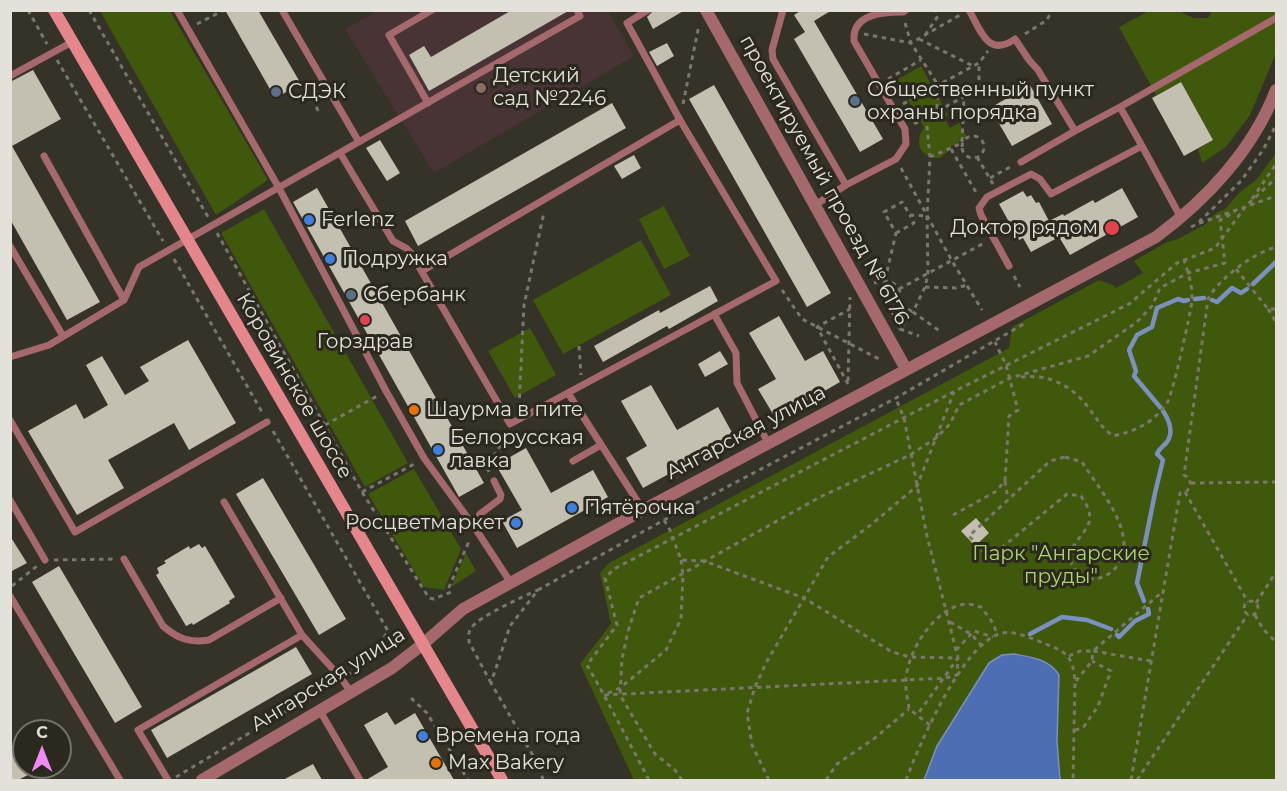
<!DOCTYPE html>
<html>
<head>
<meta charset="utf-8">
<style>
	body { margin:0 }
	#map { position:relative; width:1287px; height:791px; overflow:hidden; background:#353227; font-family:Montserrat,sans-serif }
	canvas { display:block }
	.frame { position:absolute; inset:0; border:12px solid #e3e1da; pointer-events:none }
	.north { position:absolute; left:12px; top:719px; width:60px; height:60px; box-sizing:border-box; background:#2b281e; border:2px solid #757269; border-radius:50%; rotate:0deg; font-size:16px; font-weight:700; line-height:24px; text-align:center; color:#e3e1da }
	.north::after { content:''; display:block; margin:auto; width:21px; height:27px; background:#f28af3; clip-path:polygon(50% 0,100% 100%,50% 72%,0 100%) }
</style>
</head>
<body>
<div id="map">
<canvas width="1287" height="791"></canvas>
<div class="frame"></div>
<div class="north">С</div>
</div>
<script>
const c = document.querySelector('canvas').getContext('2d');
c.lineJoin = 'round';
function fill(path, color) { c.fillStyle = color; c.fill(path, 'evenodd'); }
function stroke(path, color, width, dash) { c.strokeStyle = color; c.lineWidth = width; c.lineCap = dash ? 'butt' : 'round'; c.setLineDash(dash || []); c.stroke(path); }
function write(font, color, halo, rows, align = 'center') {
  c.font = font + ' Montserrat,sans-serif'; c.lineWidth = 6; c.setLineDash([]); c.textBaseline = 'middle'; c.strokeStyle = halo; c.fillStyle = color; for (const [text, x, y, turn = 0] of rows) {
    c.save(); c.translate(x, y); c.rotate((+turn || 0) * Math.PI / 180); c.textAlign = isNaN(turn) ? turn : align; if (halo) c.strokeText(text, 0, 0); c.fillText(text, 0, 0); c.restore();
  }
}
fill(new Path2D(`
	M377,11H608L634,56L434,173L345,29Z`), '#483435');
fill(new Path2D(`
	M100,11H170L268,180L216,215Z
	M1149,11H1179L1193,18H1208L1212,11H1276V53L1250,115L1226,147L1202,163L1198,149L1213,140L1181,82L1156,95L1119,27Z
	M921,66L948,115L944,118L950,128L959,123L967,137L952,146L949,151L940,158C921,159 913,142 924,128L897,80Z
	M1276,153V780H634L580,664L611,624L600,573L609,563L1009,348L1012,327L1099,280L1113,285L1116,288L1143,273L1134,261L1167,242L1178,239L1206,224L1216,213L1225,209L1240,192L1257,179Z
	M664,206L690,256L664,269L639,219Z
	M264,209L408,463L365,487L221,233Z
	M641,240L671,295L563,354L533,300Z
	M530,328L556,375L515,398L488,351Z
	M414,469L461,549L444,590L424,587L368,494Z
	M466,553L476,571L451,587Z`), '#3f580b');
const water = new Path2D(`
	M1014,654C1031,657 1049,659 1059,675L1057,741L1060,780H924L937,746L989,663L1002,655Z`);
fill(water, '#4d6eb3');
stroke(water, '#7a90bf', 1.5);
stroke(new Path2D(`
	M1253,284L1276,262
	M1195,299L1204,298
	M1212,300L1217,302L1232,288L1241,293L1247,289
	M1160,407L1134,376L1136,371L1129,350L1137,335L1152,327L1157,308L1178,299L1184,301L1188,300
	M1144,601L1137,583L1155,493L1163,460L1157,454C1160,447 1163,447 1167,442C1174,432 1169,420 1163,411
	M1030,634L1062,617L1087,620L1111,629
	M1117,635L1119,637L1135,621L1149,614L1148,609`), '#7a90bf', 4.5);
fill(new Path2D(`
	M225,10H258L301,84L275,98Z
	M512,10H570L429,91L409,55L424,46L431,57Z
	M654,10H685L653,29L647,17Z
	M802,10H832L814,21L883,139L860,152L794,39L805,32L794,15Z
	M667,43L674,56L657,66L649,52Z
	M33,70L61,119L12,146L100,302L67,320L10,219V82Z
	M1181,82L1213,140L1184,156L1152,98Z
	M714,85L831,293L807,307L689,99Z
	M1030,85L1052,124L1012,146L990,108Z
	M612,103L626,128L418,246L405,221Z
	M380,140L400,173L387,181L366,148Z
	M634,155L641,168L622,179L614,166Z
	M317,188L484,483L459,497L293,202Z
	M1122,188L1138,217L1070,255L1059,237L1031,252L1023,238L1019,240L999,204L1023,191L1027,197L1031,195L1036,203L1039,202L1049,221L1063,214L1064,216L1093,200L1095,203Z
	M710,286L718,301L669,329L667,326L603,362L594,346L659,310L660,313Z
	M779,316L805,361L823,351L840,382L776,419L758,389L776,379L749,333Z
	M188,340L236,423L189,450L174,423L108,460L124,488L77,515L28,431L76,404L84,419L108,405L86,365L102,356L125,395L149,381L140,367Z
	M720,351L728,364L705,377L698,364Z
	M651,385L677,430L718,407L735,438L643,488L626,458L647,446L621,401Z
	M526,448L551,493L593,470L608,497L517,548L502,521L522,510L496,465Z
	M263,478L346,619L319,635L236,494Z
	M976,518L989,533L975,546L961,531Z
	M10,536L27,563L10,572Z
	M199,544L202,548L205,546L235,597L229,601L230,603L193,625L192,623L186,626L156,575L159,573L157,568L166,563L164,561L189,546L190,549Z
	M59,566L142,707L115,723L32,582Z
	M296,647L312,674L167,758L151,730Z
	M387,712L395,725L415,713L454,780H366L388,767L364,725Z
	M10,742L30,774L18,780H10Z
	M313,764L322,780H283Z`), '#c3c0b2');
stroke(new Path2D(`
	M28,10L47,44
	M89,10L208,217
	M905,23L911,43L938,85L937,111
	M197,24L224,10
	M864,34L911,43L960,15
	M1025,34L1047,20L1052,10
	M925,35L938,16L936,10
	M919,39L973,66
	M57,60L163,241
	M888,79L921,60
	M683,104L699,25
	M903,104L979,63L988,51
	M318,111L313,98L318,91
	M926,117L930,157L927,216L928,274L925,287L913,312L941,332
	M914,124L967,95L979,85V63
	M962 147a11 11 0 1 1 22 0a11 11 0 1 1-22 0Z
	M951,149L977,194
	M930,157L962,143L964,96
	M977,157L993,184
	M901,168L952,261L982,310
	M990,178L1012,166
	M1252,199L1276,164
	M1199,222L1241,181L1263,150L1276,125
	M1191,227L1197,224L1276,196
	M217,233L362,492L429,598L434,599L451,592L449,587L470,539
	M896,233L914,223L910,215
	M174,259L262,412
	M1236,269L1268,309H1276
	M1014,276L1020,287
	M885,280L896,233L884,212L902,202L910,215L927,216
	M874,283C900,275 908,296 892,315
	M925,287L956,288L967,285
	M899,289L986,242
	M782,290L802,319L879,359
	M900,305L913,312L900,329L919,336
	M1268,309L1276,322
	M579,346L581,375
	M1021,377C1049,374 1071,385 1088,407C1096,418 1102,428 1113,436C1136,431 1153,423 1167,403C1173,394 1190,315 1192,301C1193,288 1188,272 1184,260
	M848,381L850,297
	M848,384L817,327L850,309
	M519,407L524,305L544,212
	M325,425L379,395
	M273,431L388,631L369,662L349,674
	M1065,457L1082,462C1097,486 1122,514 1124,543C1126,573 1089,593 1073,566C1062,549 1085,537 1089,522C1092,512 1086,504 1081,496L1067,494L989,558L969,536L1050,461Z
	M489,472L487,466L508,434
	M1005,481L1008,499
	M1191,483L1276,482
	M362,492L416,463
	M1185,492L1248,602
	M953,515L995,492L1005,481L1009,416L1018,410L1006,365L995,342
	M664,520L670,530L681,560L704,561L804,598L892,652L910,657L958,658L917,715
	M54,560L116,559
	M681,560L683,575L681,619L666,650L620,688L604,695L945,678L957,675L958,658L927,536L904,418L896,399
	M12,586L37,566
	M1244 608a7 7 0 1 1 14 0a7 7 0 1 1-14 0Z
	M1256,603L1276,572
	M1255,615L1263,629L1276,642
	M950,622L971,634L981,645
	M956,650L974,631L993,637
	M1069,656L1080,651H1093L1161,593
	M1076,681L1092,661L1093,651L1151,661
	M491,683L469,642C469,637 468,632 471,628C478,617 524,596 538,590
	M411,698L427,713L468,780
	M930,725L909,709C908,700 905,690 906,681C906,653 936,605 967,604C971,604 976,606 981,607L993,623L997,634
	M1075,730L1083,728L1098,706L1111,671L1092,661
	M176,777L333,683
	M543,780L539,766L491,683L510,626L538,590L664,520L896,398L1027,322
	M649,780L604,695L587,665L617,625L605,578L614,569L955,391L1129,304L1177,263L1215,248L1246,206L1276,178
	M682,780L675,770L655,754L620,695L622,659L628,631L639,598L820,497L910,455L936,438L950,424L959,405L1010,378L1088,356L1137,322L1152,306L1160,288L1188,273L1225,263L1220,220L1235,212
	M769,780L752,745L747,713L755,687L766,663L828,557L872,524L917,486L954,392
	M826,780L837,764L875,738L909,709
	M906,780C919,745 962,646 999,634C1013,629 1030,638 1043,643C1067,652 1073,656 1075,682L1073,780
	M1131,780L1180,493L1187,491L1191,485L1189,478L1184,475L1208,299C1219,278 1254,253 1276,247
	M1137,780L1248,614`), '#7a776d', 3, [4.5, 4.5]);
stroke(new Path2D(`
	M177,10L279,188L386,391L424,458L475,528L511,583
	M282,10L359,142
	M648,10L627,23L680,120
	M783,10L772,50L773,59L846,185
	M969,10C981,31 988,58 1015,39L1029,60L1038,70L1075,131L1120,107L1142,146
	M10,76L72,42
	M428,103L389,35L432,10
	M1120,107L1276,18
	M340,153L393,241L406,248L411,253L510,424L776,281L680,120L422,271
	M44,156L124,300
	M1021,162L1075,131
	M815,205L846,185L896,159L906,144L905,129L854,41C852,14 882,12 903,12L906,10
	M10,246L63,336
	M1009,266L981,215L979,208L987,197L1031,174L1040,179L1051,194L1142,146L1181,218
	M714,314L736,353L737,383L768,443
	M10,357L49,345L124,300L139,267L580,16L577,10
	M568,393L643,510
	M10,420L75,532L267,422
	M573,461L601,445
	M10,500L45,560
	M475,528L480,514L500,499L501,495L494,481
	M124,559L163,626C178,639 190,643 209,640L281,598
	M10,596L120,780
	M302,635L341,678L351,692
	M320,711L360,780
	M168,780L138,730L302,635L224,502`), '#a5686c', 7);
stroke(new Path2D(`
	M706,10L906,369`), '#a5686c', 12);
stroke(new Path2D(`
	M202,780L392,668L423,644L463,609L643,510L1156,237C1206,200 1253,150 1276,90`), '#a5686c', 12);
stroke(new Path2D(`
	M54,10L502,780`), '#e5858c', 12);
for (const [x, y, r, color] of [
	[481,88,6,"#8d6e63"],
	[276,92,6,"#5c6f8a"],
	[855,101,6,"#5c6f8a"],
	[309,220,6,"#3f7fe0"],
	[1112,228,8,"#e0444e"],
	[330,259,6,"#3f7fe0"],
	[351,295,6,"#5c6f8a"],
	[365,320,6,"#e0444e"],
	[414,410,6,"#e8710a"],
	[438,450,6,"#3f7fe0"],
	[572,508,6,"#3f7fe0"],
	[516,523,6,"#3f7fe0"],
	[423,736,6,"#3f7fe0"],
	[436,763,6,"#e8710a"]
]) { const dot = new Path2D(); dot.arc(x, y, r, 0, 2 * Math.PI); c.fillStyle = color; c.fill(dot); stroke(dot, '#2b281e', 2); }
write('20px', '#e3e1da', '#2b281e', [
	["Детский",493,76],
	["сад №2246",493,99],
	["Общественный пункт",867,90],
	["охраны порядка",867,113],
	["СДЭК",288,92],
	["Ferlenz",321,220],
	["Доктор рядом",1098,228,"right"],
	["Подружка",342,259],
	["Сбербанк",363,295],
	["Горздрав",365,342,"center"],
	["Шаурма в пите",426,410],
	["Белорусская",450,438],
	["лавка",450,461],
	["Пятёрочка",584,508],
	["Росцветмаркет",504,523,"right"],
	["Времена года",435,736],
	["Max Bakery",448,763]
], 'left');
write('20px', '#e3e1da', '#2b281e', [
	["проектируемый проезд № 6176",824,180,61],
	["Коровинское шоссе",294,386,60],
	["Ангарская улица",746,433,-28],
	["Ангарская улица",328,680,-32]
]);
write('20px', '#acd66a', '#2b281e', [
	["Парк \"Ангарские",1061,554],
	["пруды\"",1061,577]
]);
</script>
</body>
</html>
